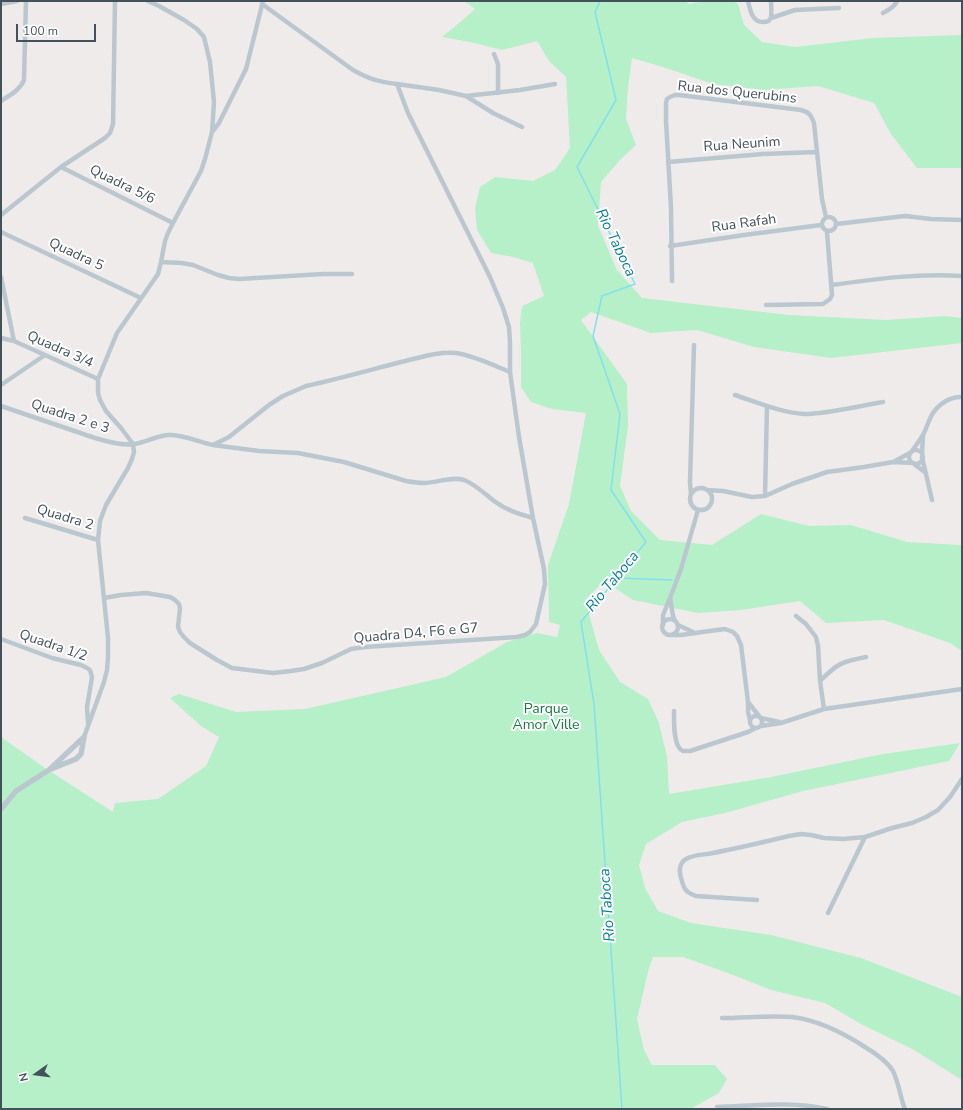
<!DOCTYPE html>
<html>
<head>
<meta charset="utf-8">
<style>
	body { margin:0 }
	#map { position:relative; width:963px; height:1110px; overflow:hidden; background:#efebeb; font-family:"Nunito Sans",sans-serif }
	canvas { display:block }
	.frame { position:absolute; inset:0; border:2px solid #43515a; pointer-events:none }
	.north { position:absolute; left:16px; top:1054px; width:40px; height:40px; -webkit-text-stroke:3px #fff; paint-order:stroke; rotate:256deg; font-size:11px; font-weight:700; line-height:16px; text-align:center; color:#43515a }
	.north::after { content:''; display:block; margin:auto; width:14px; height:18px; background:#43515a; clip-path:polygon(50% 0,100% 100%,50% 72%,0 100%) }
	.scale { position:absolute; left:16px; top:24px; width:80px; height:18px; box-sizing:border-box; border:2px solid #43515a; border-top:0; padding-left:5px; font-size:12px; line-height:14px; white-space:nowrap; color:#43515a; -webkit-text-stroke:3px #fff; paint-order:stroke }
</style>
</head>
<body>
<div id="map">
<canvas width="963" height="1110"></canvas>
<div class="frame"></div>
<div class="north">N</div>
<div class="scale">100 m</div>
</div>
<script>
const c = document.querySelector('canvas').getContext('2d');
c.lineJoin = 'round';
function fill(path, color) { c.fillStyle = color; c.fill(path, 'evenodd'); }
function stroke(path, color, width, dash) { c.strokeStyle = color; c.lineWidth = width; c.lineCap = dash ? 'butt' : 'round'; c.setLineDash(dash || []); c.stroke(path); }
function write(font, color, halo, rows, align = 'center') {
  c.font = font + ' "Nunito Sans",sans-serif'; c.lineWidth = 4; c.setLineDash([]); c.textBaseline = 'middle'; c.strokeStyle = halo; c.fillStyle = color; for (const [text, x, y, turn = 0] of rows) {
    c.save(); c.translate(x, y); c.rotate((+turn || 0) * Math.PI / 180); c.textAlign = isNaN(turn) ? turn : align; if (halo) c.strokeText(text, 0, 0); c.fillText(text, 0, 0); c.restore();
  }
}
fill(new Path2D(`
	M464,1H685L689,4L705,1H733L738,4L744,25L762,42L795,47L873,38L962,35V168H917L891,134L874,103L818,86L765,90L713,84L666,68L632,58L628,87L626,119L636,145L620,160L601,182L598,226L617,270L642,298L789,315L886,320L945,316L962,318V343L831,358L754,347L697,330L651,333L591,312L581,320L627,384L628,426L620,486L631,511L660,540L712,545L761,514L809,526L851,525L907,542L960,545L962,546V651L950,643L884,620L826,623L800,601L741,610L698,613L633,600L604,581L585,600L599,650L620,682L648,699L659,723L667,757L669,794L771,777L883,754L960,743L949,761L803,791L725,813L682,822L646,844L639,865L645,888L658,911L691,923L771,935L861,958L962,997V1080L914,1050L861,1024L825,1003L771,990L728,973L683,957H653L649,968L637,1019L644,1050L652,1065H715L727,1079L719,1093L694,1107L693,1109H1V737L45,768L113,812L115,803L158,799L206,766L219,737L201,726L170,698L179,694L236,712L305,709L446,677L507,642L537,633L557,637L560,625L549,622L548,565L569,504L586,413L552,409L531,402L521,387V352L520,323L522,306L544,296L533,263L513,257L491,253L477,230L475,208L480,187L495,177L533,181L555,170L570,148L566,77L549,61L537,41L502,50L470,42L442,37L464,19L475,9Z`), '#b5f0c8');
stroke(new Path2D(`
	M600,1L595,12L616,100L577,167L635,284L602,296L593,336L620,414L611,490L646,542L581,622L594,704L622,1109
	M617,578L672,580`), '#80e0f0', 1.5);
stroke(new Path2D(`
	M748,1C750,9 752,23 764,22C767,22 770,21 771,17C772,13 771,6 771,1
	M1,4L17,1
	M883,13C888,10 895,7 897,1
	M771,18L795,10L839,8
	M494,54L498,64V93
	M397,84L439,90L466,96L493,113L522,127
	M466,96L520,90L555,84
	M1,101C10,95 20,90 24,80L26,1
	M212,132L219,123L246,69L263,1
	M668,162L763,154L817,152
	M61,167L173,223
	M1,215L61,167L105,138L110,133L113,124L115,1
	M822 224a7 7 0 1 1 14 0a7 7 0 1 1-14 0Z
	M836,224L905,216L931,219L962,220
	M1,232L141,298
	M670,246L744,235L821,225
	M161,262L182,263L193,265L218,275L229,278L239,279L323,274H352
	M1,277L14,341
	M672,281L671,208L666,121V103L667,99L670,97L675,95H679L801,110C809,112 811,115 814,123L822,199L826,217
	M832,285C875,279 918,273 962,276
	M766,305L823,304L830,299L832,295L827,232
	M1,338L14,341L98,379
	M1,385L45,355
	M735,395C756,402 782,413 804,414C828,414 858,406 883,402
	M1,406L95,438C105,441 125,446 135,444C146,442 156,436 168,435C182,434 199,442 213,445L229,437L269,405L283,396L306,386C338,379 370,370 401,362C419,358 438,351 456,353C475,356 493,365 510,372
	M213,445L259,451L298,453L344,462L406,481C412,482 418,483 424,483C437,483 451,476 464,480C475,484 485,494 494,501C506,510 519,514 533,518
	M909 457a7 7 0 1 1 14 0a7 7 0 1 1-14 0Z
	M912,451C916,445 921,439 924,433C927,427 929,419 933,413C939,404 951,396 962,397
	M922,454L923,436
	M922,457L932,500
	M895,461L910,453
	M914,464L926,473
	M690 499a11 11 0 1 1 22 0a11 11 0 1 1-22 0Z
	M707,490L723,491L752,497L765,496L792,484L827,472L864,467L893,462L913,463
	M691,494L690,482L694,345
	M765,496L767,406
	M25,518L98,540
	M104,598L121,595L146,593L170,597L175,600L179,604L180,608L178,627L180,632L183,636L190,643L217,660L232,668L273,673L291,671L304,669L322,663L351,649L365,647L517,637L525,635L530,632L536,624L545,584L544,569L533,518L519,437L510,372V343L509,327L503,308L490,277L408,113L397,84C379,82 369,79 353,70L262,4
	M670,598L673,616L675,621
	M796,616L806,624L816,637L818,646L820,681L824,709
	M662 627a8 8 0 1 1 16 0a8 8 0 1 1-16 0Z
	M663,625V615L670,598L681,569L698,510
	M678,625L695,633
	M673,635H681L717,630L725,629L733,632L737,636L741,645L748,702V712L750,720
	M1,639L52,658L81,665L87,668L90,670L92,677L87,707L88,723
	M820,681C838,663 841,662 866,657
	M748,702L759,716
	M674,711C674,721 673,747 683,751C685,751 688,751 690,751L748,732L754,729
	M750 722a6 6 0 1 1 12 0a6 6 0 1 1-12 0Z
	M761,718L779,722
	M761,726L781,723L824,709L962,689
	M84,737L104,682L107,670L108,657V638L98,540L100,521L106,505L128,468L132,459L134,452L133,444L121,428L106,411L100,400L98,393V379L117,333L158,274L161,262L165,241L168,233L173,223L201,171L205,159L212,132L214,102L210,62L204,37L197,29L184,20L159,6L148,1
	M757,900L696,896C685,892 684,889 681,878C679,872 679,863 686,859C694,854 705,855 713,853C739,848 764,842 789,836L801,834L811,835L824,838L843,839L865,837L892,828L912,823L926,817L938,810L950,797L962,779
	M828,913L865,837
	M722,1018C745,1018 769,1015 792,1017C817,1020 845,1034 865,1047C875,1053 887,1061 893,1071C899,1083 900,1097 905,1109
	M717,1107C754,1106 791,1101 827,1109`), '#bbc7cf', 4.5);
stroke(new Path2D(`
	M51,769L76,759L81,754L84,737
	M1,809L16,791L49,770L84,737`), '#bbc7cf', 5.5);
write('14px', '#43515a', '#fff', [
	["Rua dos Querubins",737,93,6],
	["Rua Neunim",742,145,-4],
	["Quadra 5/6",122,185,26],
	["Rua Rafah",744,224,-8],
	["Quadra 5",76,255,25],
	["Quadra 3/4",60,350,24],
	["Quadra 2 e 3",70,417,18],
	["Quadra 2",65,518,17],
	["Quadra D4, F6 e G7",416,634,-5],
	["Quadra 1/2",53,646,19]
]);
write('14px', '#117d40', '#fff', [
	["Parque",546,710],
	["Amor Ville",546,726]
]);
write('italic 15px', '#078094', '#fff', [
	["Rio Taboca",615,243,64],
	["Rio Taboca",613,582,-50],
	["Rio Taboca",608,905,-94]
]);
</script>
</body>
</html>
